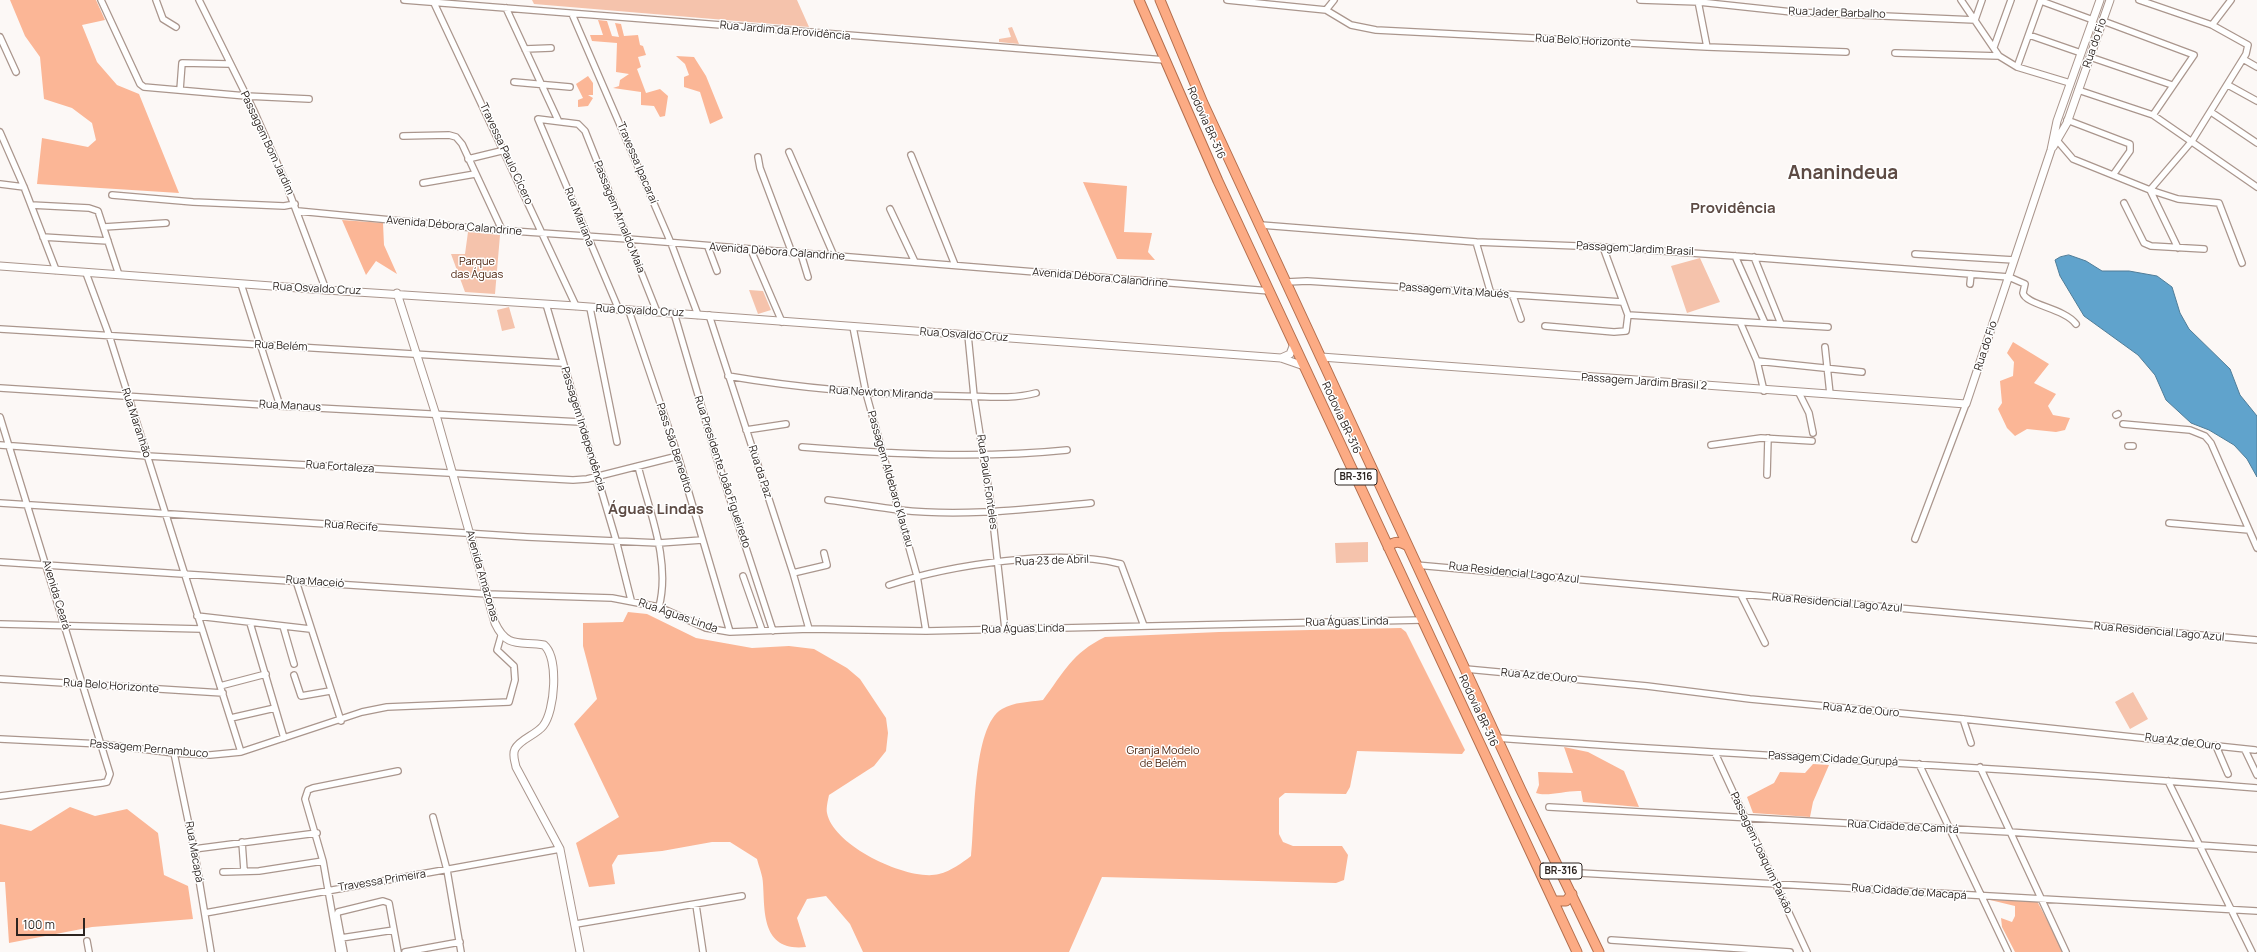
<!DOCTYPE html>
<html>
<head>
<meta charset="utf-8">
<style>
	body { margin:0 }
	#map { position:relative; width:2257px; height:952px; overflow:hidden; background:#fcf8f6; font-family:Manrope,sans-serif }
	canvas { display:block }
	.scale { position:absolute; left:16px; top:918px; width:69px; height:18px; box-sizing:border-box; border:2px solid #2c2420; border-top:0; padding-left:5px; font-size:12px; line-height:14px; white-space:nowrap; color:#2c2420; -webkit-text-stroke:3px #fff; paint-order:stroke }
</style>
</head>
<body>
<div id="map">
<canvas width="2257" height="952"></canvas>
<div class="scale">100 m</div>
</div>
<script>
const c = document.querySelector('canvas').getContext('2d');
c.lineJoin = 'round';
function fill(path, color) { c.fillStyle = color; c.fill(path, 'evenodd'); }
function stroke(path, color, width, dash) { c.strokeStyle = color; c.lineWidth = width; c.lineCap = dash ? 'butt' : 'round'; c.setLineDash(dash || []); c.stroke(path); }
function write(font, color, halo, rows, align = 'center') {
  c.font = font + ' Manrope,sans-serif'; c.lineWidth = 3; c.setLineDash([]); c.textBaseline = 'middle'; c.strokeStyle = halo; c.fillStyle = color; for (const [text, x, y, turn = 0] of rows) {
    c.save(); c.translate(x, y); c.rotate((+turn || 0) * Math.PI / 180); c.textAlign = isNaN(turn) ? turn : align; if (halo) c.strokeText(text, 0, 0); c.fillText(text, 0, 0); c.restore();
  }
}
fill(new Path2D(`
	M532,0H797L809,27L534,4Z
	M1012,27L1019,44L999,42V39L1011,37L1008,28Z
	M468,232L500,235L495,294L465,292L451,254H465Z
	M1700,258L1720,302L1687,313L1671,266Z
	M749,290L763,291L771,310L758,314Z
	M509,307L515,328L502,331L497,310Z
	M1368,542V562L1336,563L1335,543Z
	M2133,692L2148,719L2130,729L2115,702Z`), '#f5c3ac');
fill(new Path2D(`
	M10,0H96L105,20L82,25L97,62L117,85L139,94L179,193L37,184L42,138L88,147L96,140L92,123L72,108L44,99L40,57L25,36Z
	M598,20L607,21L612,36L619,37L615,23L621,24L624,36L638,35L640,45L643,46L646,55L638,57L641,67L637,69L646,93L660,89L668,96L665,116L660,117L654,106L641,105V92L613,88L619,86L620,80L629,74L616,72L617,43L592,41L590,35H603Z
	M676,56L694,57L706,76L723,118L710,124L700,92L684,87V77L689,75L685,64Z
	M588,76L593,83V95H588L593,98L588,106L578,107V100L583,98L576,84Z
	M1083,182L1127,186L1124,232L1152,233L1148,252L1155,260L1117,259Z
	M342,220L383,223L384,245L397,274L376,261L366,275Z
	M2013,342L2049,364L2034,383L2056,394L2048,406L2053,415L2070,418L2065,430L2056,432L2027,429L2015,436L2007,428L1998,409L2002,403L2000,381L2013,376L2014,362L2007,353Z
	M628,612L647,614L696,638L752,648L789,646L814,649L847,668L860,679L886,718L888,733L886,751L874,766L829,795C828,800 826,808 827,813C833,846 909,882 939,874C951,871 962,863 971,856C975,824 972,726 1002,709C1014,702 1029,702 1043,700C1064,672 1072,653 1105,637L1219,632L1401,628L1406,632L1465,750L1462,754L1357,751L1350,787L1346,794L1285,793L1279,798V834L1283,842L1293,846H1342L1348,855L1344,880L1336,883L1102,877L1069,952H863L850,924L826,896L807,899L797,918L806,947C761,952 765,911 763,884C763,876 759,867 757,859L730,842H712L662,851L618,855L612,865L615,884L589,887L576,843L619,817L574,724L597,699L583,646V623L623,622Z
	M1564,747L1588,752L1624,771L1639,807L1583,802L1581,791C1567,790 1547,797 1536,793L1539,785L1538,772L1573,773Z
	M1813,764L1829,765L1813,802L1810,817L1753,813L1747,797L1774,783L1780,772L1805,773Z
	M70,807L95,816L127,809L158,833L164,875L188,886L193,919L92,927L9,943L5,882H0V824L31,831Z
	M1990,900L2037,901L2064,952H2015L2002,927L2001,918L2012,922L2015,916V906Z`), '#fbb696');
const water = new Path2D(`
	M2069,255L2086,261L2102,271H2129L2157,276L2172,287L2180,313L2189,329L2230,369L2240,395L2257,416V477L2247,459L2234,445L2209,430L2191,423L2166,400L2155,375L2138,355L2084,316L2060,276L2055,260L2060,257Z`);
fill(water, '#60a3cc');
stroke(water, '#507d98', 1);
const minor = new Path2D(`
	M101,0L140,84L144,87L246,96L309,99
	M156,0L163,19L176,27
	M199,0L254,111L285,181L326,290
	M404,0L1165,60
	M1227,0L1326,10
	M1640,0L1699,2L1792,12L1975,20L1982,0
	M1961,0L1999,56L2017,67L2070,83
	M2139,0L2212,25L2248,45L2246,54L2192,141L2150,190
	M1698,1L1707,47
	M2041,1L2093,20
	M434,3L576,306
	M506,8L558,120
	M1326,10L1351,25L1376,30L1707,47L1846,52
	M1326,10L1334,0
	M572,14L671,243L698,315
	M2103,21L2194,55L2153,115
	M2212,25L2231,0
	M2029,35L2081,53
	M0,37L16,72
	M1994,47L2011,0
	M525,49L551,48
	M1895,53L1999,56
	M2090,57L2172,85
	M2243,59L2257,67
	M2017,67L2041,0
	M514,82L570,87
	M2228,85L2257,101
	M180,90L182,63L229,64
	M2078,90L2153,115L2257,187
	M2211,112L2257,143
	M2067,120L2130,144V151L2113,175
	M0,132L24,187L56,270
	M403,136L449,135L456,137L462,144L502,230
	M2055,138L2073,159L2150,190L2178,199L2219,203L2242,263
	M789,152L834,256
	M911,155L955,265
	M758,157L760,168L792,253
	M468,159L505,150
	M423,183L475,174
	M0,184L24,187
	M2150,190L2178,248
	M112,195L193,202L284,206L295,204
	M2124,203L2144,243L2151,246L2204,249
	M31,205L89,208L98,211L119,275
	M890,209L915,262
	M298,211L484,229L628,239L1270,291
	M1261,225L1476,242L1603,247L1735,256L2009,277L2025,284L2023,293C2026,305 2064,308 2076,324
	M104,227L166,223
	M43,237L108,241
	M1476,242L1491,294
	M708,247L717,271
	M751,250L782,322
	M801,254L808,277
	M1915,254L2014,260
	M1735,256L1765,323
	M1754,257L1781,324
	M86,273L109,335L241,752
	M1287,282L1307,281L1622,302
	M241,284L280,406
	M1970,284L1971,274
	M1513,296L1521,319
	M546,304L616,540L631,600
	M590,308L617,442
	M619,310L538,119L578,124L585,131L657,312
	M629,311L678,456L730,632
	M674,313L716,456L773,631
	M709,315L793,573L809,629
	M1628,315L1828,327
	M1740,322L1757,361L1764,391
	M1545,326L1614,332L1626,331L1628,315L1603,247
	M853,327L866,393L917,576L926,631
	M0,329L562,363
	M968,335L974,396L992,512L1005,629
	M1825,347L1830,394
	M1757,361L1862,372
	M728,376C804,389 880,395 957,396C984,396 1010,400 1036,393
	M0,388L280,406L580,422
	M1799,393L1809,413L1813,433
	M2116,415L2118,414
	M0,417L110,774L107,782L102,783L0,796
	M2123,424L2190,430L2205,436L2211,443L2257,548
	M746,430L786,424
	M0,445L147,456L573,480L587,479L678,456
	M1711,445L1761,438L1812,441
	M2128,446H2133
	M802,447C890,454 980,459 1067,450
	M638,466C649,511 671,561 659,607
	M1767,475L1768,438
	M828,500C852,503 876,507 900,510C963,517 1027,509 1091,503
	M0,503L527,537L659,543L702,540
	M2169,523L2249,530
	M1915,539L1966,404
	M0,562L487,594L612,598L659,607L706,628L730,632L809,629L926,631L1422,620
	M1416,565L2257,640
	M793,573L827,565L824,553
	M743,576L762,630
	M296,581L341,721
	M889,585C950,565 1058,548 1121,564L1144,626
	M1741,595L1765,643
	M197,616L310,629
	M250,623L284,738
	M0,624L201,629
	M283,626L294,664
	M1466,669L1647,686L1750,699L1963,719L2255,750
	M294,675L301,696L330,691
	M0,679L223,693
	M220,686L266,674
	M231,718L275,708
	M1963,719L1971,743
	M1497,738C1751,756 2004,767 2257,788
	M0,739L101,744L174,753L210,755L241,752L362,712L387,707L509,702L515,680L514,666L497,650L501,636
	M2216,746L2228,774
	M2245,750L2257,775
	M174,753L194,849L211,952
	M1715,753L1807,952
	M1919,764L2008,952
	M1980,767L2066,952
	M2168,781L2252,952
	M1549,807L2009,832L2257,849
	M433,817L447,870L461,952
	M242,842L244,870
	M194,849L317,833
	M223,872L259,871L323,861
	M1562,872L2257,911
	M696,905L703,952
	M205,913L560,849
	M576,924L742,896
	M341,938L394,930
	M1611,940L1790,952
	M87,941L89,952
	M339,952L323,861L305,799L308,790L313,788L398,771
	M344,952L337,915L338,912L383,901L389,903L398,952
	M405,952L460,942`);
const tertiary = new Path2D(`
	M2053,147L2067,123L2110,0
	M0,266L326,290L576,306L1281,358L1304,366
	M397,293L436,415L495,623C507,649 520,641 544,645C559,658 555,711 543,726C536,735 520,739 515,749C512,755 515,761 516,767L560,849L580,952
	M1321,357L1966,404L2051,150L2057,121L2100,0
	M1281,358L1290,354L1294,344`);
const trunk = new Path2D(`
	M1139,0L1218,181L1577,952
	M1160,0L1203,103L1521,790L1599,952
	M1388,547C1395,540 1400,542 1408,546
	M1554,901H1566L1572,894`);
stroke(minor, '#aa968d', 8);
stroke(tertiary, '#aa968d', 9);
stroke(trunk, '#b36e4d', 11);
stroke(minor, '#fff', 5.5);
stroke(tertiary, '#fff', 7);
stroke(trunk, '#fcab84', 9);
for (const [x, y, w] of [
	[1356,477,42],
	[1561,871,42]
]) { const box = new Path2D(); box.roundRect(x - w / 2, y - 8, w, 16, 3); c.fillStyle = '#fff'; c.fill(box); stroke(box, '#2c2420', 1); }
write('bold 10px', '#2c2420', null, [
	["BR-316",1356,477],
	["BR-316",1561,871]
]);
write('11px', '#2c2420', '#fff', [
	["Rua Jader Barbalho",1837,13,2],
	["Rua Jardim da Providência",785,31,5],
	["Rua Belo Horizonte",1583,41,3],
	["Rua do Fio",2095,43,-71],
	["Rodovia BR-316",1206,123,66],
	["Passagem Bom Jardim",267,143,65],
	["Travessa Paulo Cícero",506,154,65],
	["Travessa Ipacaraí",637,163,67],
	["Rua Mariana",579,217,68],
	["Passagem Arnaldo Maia",619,217,68],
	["Avenida Débora Calandrine",454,226,5],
	["Passagem Jardim Brasil",1635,249,3],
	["Avenida Débora Calandrine",777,252,4],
	["Avenida Débora Calandrine",1100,278,5],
	["Rua Osvaldo Cruz",317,289,3],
	["Passagem Vita Maués",1454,291,4],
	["Rua Osvaldo Cruz",640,311,3],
	["Rua Osvaldo Cruz",964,335,4],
	["Rua Belém",281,346,3],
	["Rua do Fio",1986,346,-72],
	["Passagem Jardim Brasil 2",1644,382,4],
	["Rua Newton Miranda",881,393,3],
	["Rua Manaus",290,406,3],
	["Rodovia BR-316",1341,418,65],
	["Rua Maranhão",136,423,72],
	["Passagem Independência",583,429,73],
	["Pass São Benedito",674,448,72],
	["Rua Fortaleza",340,467,4],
	["Rua Presidente João Figueiredo",722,472,72],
	["Rua da Paz",760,472,72],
	["Passagem Aldebaro Klautau",890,479,74],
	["Rua Paulo Fonteles",987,482,82],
	["Rua Recife",351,526,4],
	["Rua 23 de Abril",1052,561,-2],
	["Rua Residencial Lago Azul",1514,573,6],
	["Avenida Amazonas",482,576,74],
	["Rua Maceió",315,582,4],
	["Avenida Ceará",56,595,73],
	["Rua Residencial Lago Azul",1837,603,5],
	["Rua Águas Linda",678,616,19],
	["Rua Águas Linda",1347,622,-1],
	["Rua Águas Linda",1023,629,-1],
	["Rua Residencial Lago Azul",2159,632,5],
	["Rua Az de Ouro",1539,676,5],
	["Rua Belo Horizonte",111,686,4],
	["Rua Az de Ouro",1861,710,5],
	["Rodovia BR-316",1478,711,65],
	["Rua Az de Ouro",2183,742,7],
	["Passagem Pernambuco",149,749,5],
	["Passagem Cidade Gurupá",1833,759,3],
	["Rua Cidade de Camitá",1903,827,3],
	["Rua Macapá",194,852,80],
	["Passagem Joaquim Paixão",1761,853,65],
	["Travessa Primeira",382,881,-9],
	["Rua Cidade de Macapá",1909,892,4]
]);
write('11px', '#461b05', '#fff', [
	["Parque",477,262],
	["das Águas",477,275],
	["Granja Modelo",1163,751],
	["de Belém",1163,764]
]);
write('bold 15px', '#5d4b44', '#fff', [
	["Providência",1733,209],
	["Águas Lindas",656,510]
]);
write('bold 19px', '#5d4b44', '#fff', [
	["Ananindeua",1843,174]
]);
</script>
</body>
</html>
